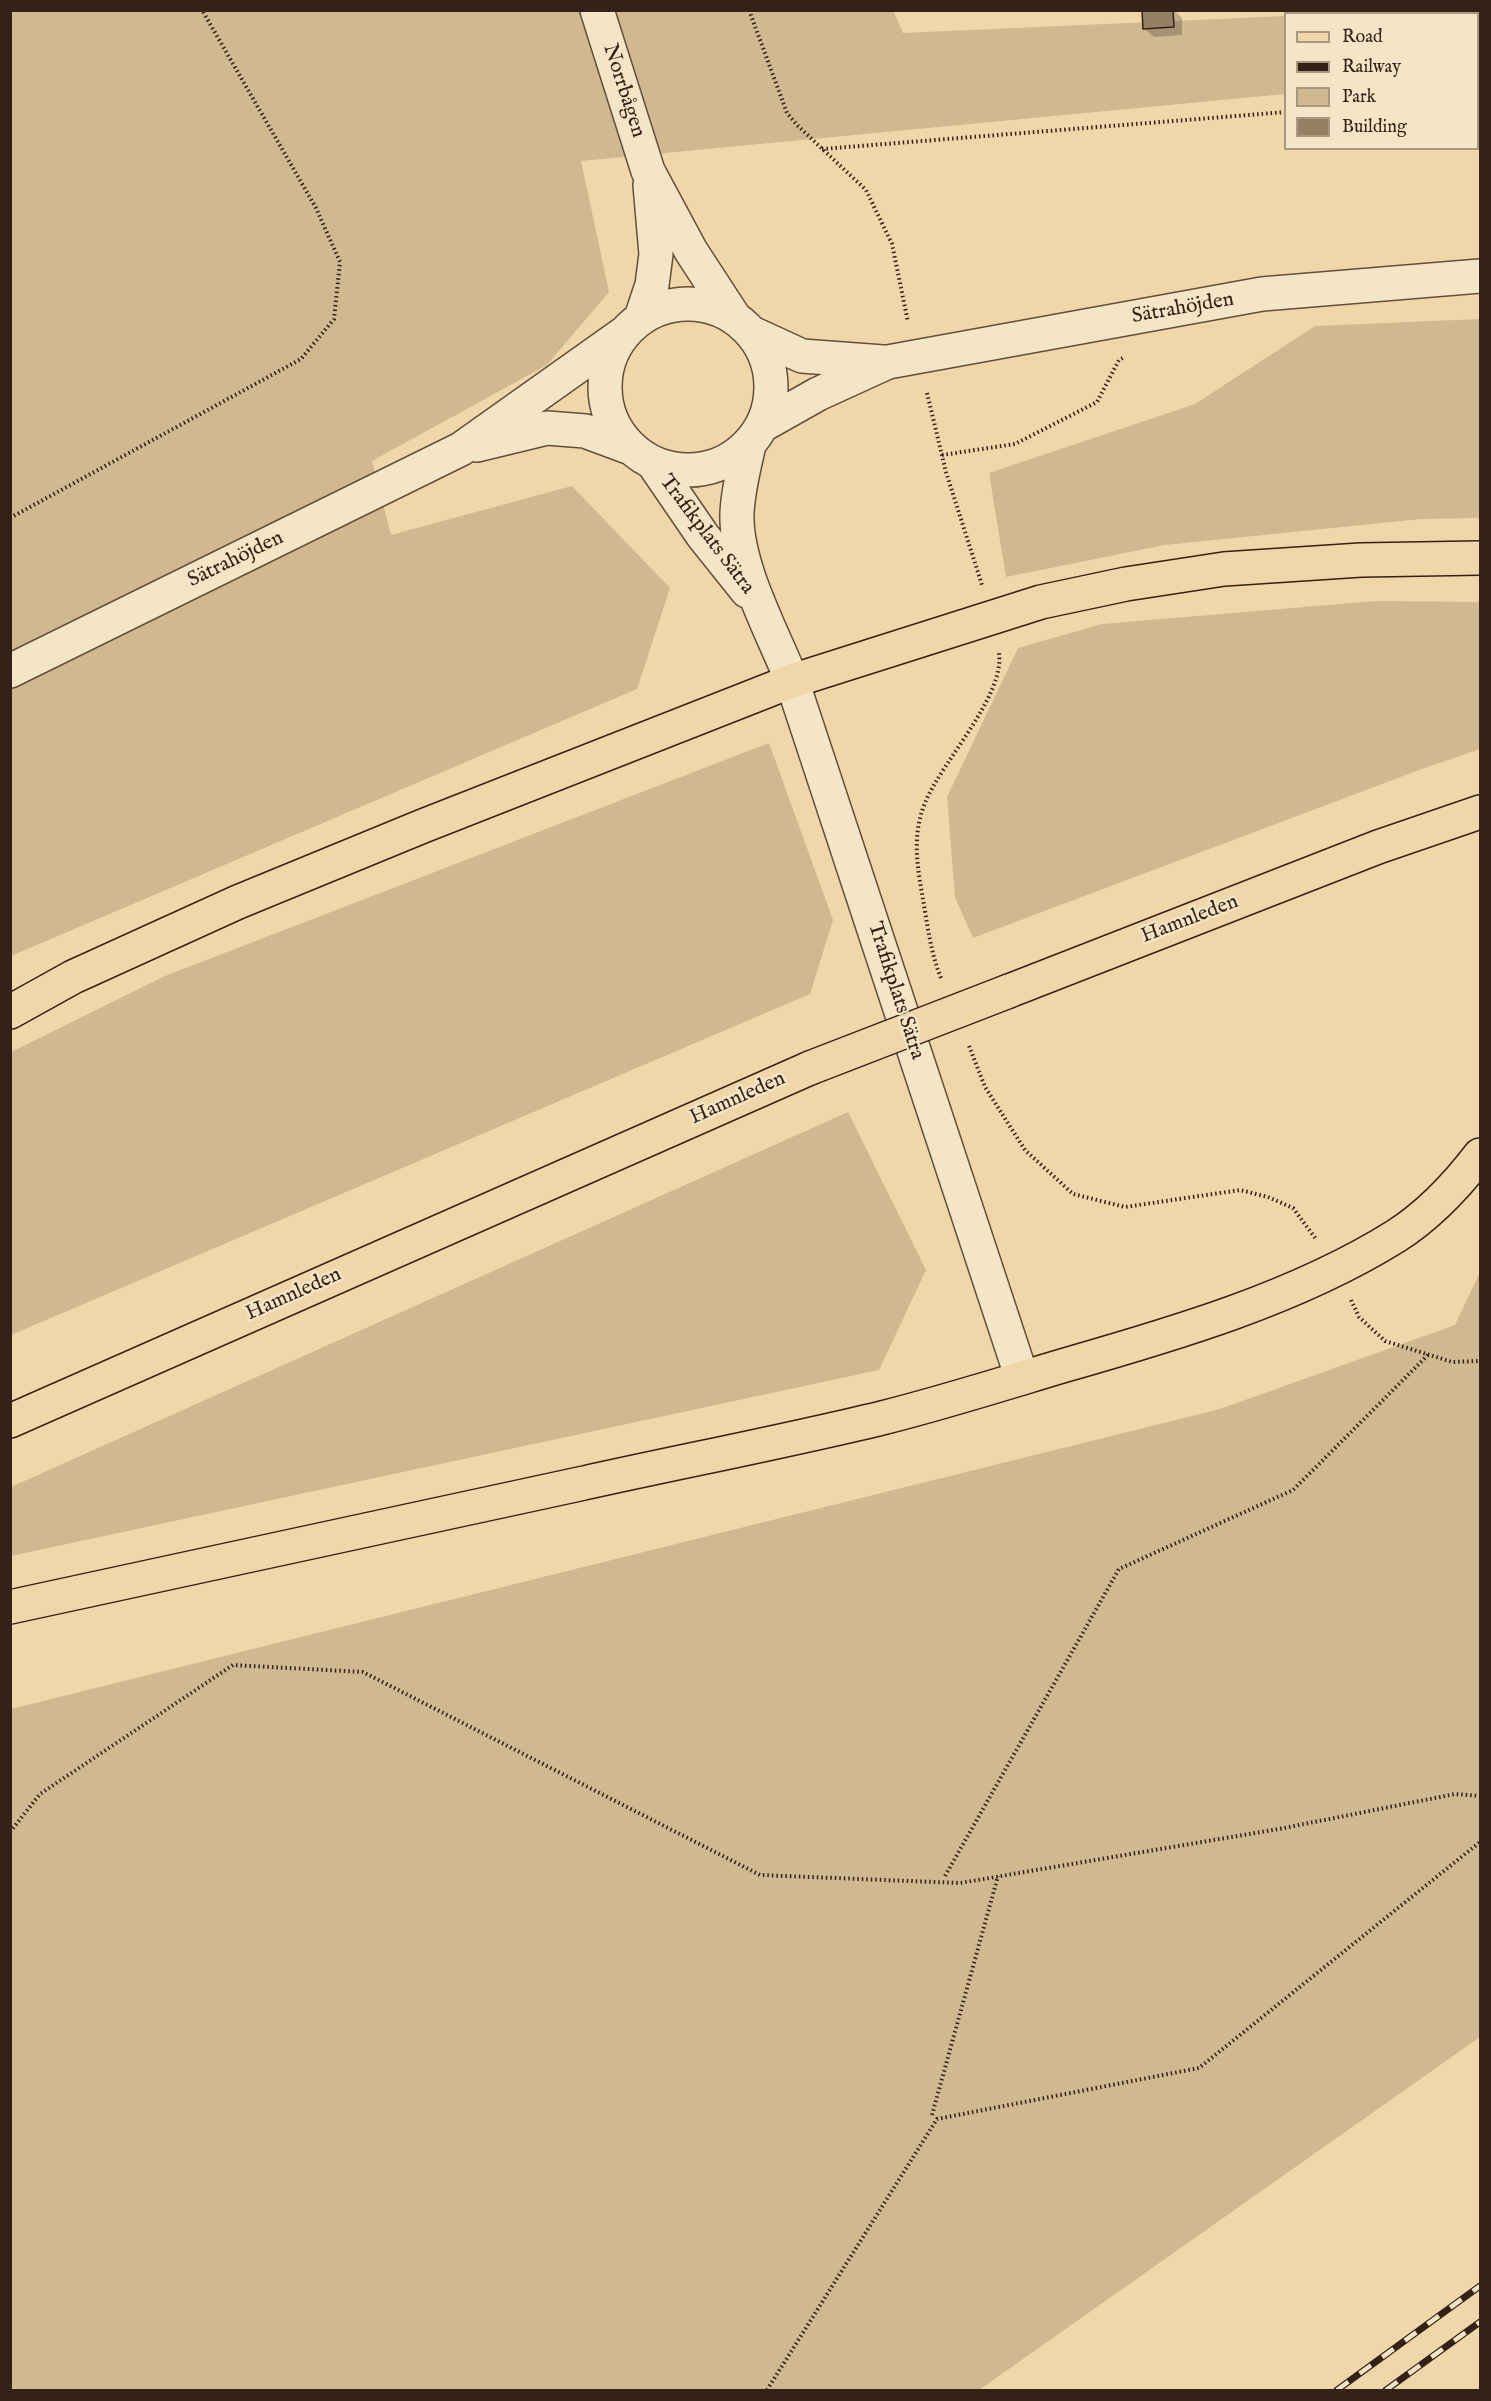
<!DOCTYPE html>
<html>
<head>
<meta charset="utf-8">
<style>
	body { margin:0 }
	#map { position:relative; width:1491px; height:2401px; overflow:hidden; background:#f0d7a9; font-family:"IM FELL English",serif }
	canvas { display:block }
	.frame { position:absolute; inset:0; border:12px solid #342117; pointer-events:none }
	.legend { position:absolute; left:1284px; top:12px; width:195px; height:138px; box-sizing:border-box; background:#f5e5c7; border:2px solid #a89781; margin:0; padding:8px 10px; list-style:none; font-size:18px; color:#342117 }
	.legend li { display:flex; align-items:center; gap:12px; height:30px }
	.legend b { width:30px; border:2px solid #a89781 }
</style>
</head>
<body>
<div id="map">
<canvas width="1491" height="2401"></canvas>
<div class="frame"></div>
<ul class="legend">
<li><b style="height:8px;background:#f0d7a9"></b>Road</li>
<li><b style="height:8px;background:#342117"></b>Railway</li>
<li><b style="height:16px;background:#d0b890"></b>Park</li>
<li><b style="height:16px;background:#968063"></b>Building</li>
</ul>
</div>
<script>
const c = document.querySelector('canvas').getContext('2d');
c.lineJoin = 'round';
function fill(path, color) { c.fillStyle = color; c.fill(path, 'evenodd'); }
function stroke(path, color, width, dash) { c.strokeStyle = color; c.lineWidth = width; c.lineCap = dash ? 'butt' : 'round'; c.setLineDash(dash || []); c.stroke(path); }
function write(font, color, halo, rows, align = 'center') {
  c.font = font + ' "IM FELL English",serif'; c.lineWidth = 4.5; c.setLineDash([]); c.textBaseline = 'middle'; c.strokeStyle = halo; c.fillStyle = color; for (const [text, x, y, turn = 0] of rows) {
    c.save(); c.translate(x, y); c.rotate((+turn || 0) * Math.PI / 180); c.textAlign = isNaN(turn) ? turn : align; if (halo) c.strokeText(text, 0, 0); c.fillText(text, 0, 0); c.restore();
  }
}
fill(new Path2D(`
	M893,10L903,33L1285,16V94L581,161L609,292L547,365L372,461L391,535L572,486L670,588L637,689L11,956V11Z
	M1421,10L1480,11V76H1478V14L1351,13Z
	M1480,319V518L1421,519L1165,545L1006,577L989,473L1195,404L1315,326Z
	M1376,601L1480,602V749L1419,770L973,938L955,897L947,797L1018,648L1102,624Z
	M769,743L833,920L810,994L11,1335V1052L165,976Z
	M848,1112L926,1270L879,1370L11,1556V1487Z
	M1480,1272V2037L979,2390H11V1709L1220,1409L1455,1325Z`), '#d0b890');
fill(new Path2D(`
	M1174,10L1182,18V35L1154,37L1144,28L1143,11Z`), '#0003');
const building = new Path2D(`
	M1142,10H1173L1174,27L1143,29Z`);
fill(building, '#968063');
stroke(building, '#342117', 1.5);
const minor = new Path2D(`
	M597,10L648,171L691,251L734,317
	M605 387a83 83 0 1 1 166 0a83 83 0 1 1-166 0Z
	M641,318L652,285L656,254L650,185
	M752,333L802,356L883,362
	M763,425L818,394L888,362L1262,294L1480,276
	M477,445L547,428L585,431L631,448
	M749,445C744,467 738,490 737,513C735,565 773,633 792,681L1022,1378
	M653,463L703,536L747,591
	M10,671L461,449L623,334`);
const major = new Path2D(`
	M1009,991L1378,847L1480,812
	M10,1012L73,977L238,902L423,826L792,681L1041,602L1126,584L1224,569L1361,560L1480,558
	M10,1421L810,1068
	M10,1607C202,1567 393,1525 584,1483C683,1461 783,1442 882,1418C942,1403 1002,1384 1062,1366C1174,1334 1297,1298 1396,1236C1429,1215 1457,1185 1480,1155`);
stroke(minor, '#634e3c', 36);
stroke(major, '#342117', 36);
stroke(new Path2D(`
	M749,10L787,113L798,126L866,190L892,244L908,322
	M1478,98H1480
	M822,149L1286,112
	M927,393L946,472L982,585
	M942,455L1015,444L1097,402L1119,360L1123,358
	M10,518L301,359L334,319L340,262L316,208L202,10
	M941,978C932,956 929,935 925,911C919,875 910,839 925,803C942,761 1005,696 999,653
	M969,1046L985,1087L1025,1150L1073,1194L1125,1207L1240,1190L1268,1197L1293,1208L1316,1239
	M1351,1300L1359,1317L1385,1341L1452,1362L1480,1361
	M10,1832L40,1794L233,1665L363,1672L760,1875L960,1883L1284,1828L1455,1794L1480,1796
	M945,1876L1119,1569L1293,1490L1428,1355
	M932,2115L998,1876
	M767,2390L937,2119L1199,2068L1480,1842`), '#342117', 4, [1.5, 3]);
stroke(minor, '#f5e5c7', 33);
stroke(major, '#f0d7a9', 33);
const rail = new Path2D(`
	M1337,2390L1480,2286
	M1386,2390L1480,2322`);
stroke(rail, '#342117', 7);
stroke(rail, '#f5e5c7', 4.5, [14]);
const majorBridge = new Path2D(`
	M810,1068L1009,991`);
stroke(majorBridge, '#342117', 36, []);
stroke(majorBridge, '#f0d7a9', 33);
write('21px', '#342117', '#f5e5c7', [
	["Norrbågen",623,91,72],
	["Sätrahöjden",1183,309,-10],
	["Trafikplats Sätra",706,535,53],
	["Sätrahöjden",236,560,-26],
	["Hamnleden",1190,920,-21],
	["Trafikplats Sätra",895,991,72],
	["Hamnleden",738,1099,-24],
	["Hamnleden",294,1295,-24]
]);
</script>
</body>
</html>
